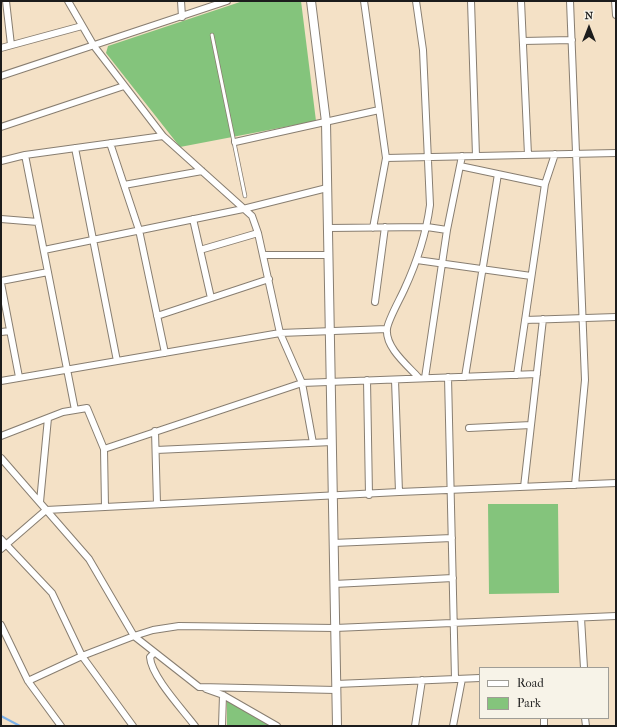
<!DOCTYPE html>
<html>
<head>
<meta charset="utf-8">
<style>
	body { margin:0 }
	#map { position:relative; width:617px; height:727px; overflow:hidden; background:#f4e1c6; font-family:"IM FELL French Canon",serif }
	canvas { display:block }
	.frame { position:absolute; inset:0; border:2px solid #1c1c1c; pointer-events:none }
	.legend { position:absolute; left:479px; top:667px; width:130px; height:52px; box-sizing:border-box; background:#f7f3e8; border:1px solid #9f9d96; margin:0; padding:5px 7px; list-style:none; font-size:12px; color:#1c1c1c }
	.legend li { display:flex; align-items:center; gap:8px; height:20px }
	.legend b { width:20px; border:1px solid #9f9d96 }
	.north { position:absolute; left:569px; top:8px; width:40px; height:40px; -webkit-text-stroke:3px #f7f3e8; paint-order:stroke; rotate:0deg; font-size:11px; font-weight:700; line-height:16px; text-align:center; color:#1c1c1c }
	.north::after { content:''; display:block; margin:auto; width:14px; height:18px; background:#1c1c1c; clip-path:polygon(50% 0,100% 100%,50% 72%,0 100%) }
</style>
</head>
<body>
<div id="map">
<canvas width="617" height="727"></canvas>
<div class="frame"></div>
<ul class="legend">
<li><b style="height:5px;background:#fff"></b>Road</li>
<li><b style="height:11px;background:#84c47c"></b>Park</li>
</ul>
<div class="north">N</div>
</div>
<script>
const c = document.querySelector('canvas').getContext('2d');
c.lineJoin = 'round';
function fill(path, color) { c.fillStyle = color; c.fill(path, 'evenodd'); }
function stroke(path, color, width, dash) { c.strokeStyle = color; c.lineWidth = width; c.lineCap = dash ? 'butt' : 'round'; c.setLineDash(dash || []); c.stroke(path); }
fill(new Path2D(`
	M243,1H301L316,121L180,147L106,53L108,46Z
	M488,504H558L559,593L489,594Z
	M227,699L273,726H227Z`), '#84c47c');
stroke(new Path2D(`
	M1,716L20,726`), '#7cb1e9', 2);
const service = new Path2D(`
	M212,35L245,196`);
const minor = new Path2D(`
	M6,1L11,45
	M68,1L94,46L163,136L252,216L258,233L280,333L302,383L313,443
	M181,1L182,17
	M364,1L386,158L373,228
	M416,1L423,50L430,205C426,235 417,262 404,290C400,299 388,320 387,329C385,347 407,365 418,377
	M471,1L476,156
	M521,1L528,155
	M570,1L585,380L575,485
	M615,1L616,15
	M523,41L572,40
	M1,48L82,26
	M1,76L227,1
	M1,127L124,86
	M235,142L379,110
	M110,143L139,230L165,353
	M75,148L117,361
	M25,155L75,410
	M386,158L616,153
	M1,161L25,155L163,136
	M460,166L545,184
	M124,185L202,171
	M1,219L38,222
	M193,219L211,298
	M328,228L427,227L447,230
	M44,250L243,209L327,188
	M200,250L258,233
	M263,255H328
	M417,260L531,276
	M1,281L48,272
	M1,283L19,377
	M375,302L385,227
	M157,316L269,279
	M525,320L616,317
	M1,332L10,331
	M517,375L545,184L555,154
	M448,377L455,679
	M465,377L498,174
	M425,378L447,230L462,156
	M367,380L369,495
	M395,380L399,492
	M1,381L280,333L387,329
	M469,428L531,425
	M155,431L157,504
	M1,436L63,412L87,408L104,449L105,507
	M104,449L302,383L537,374
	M156,450L332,442
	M1,458L89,559L134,636L199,687L336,690
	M524,487L543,319
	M40,502L48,418
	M1,539L52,593L82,656L133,726
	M333,543L452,538
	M1,549L46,510L399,492L616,483
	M334,584L453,578
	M581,618L584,668
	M1,625L28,681L61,726
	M154,653L150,657C151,676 183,710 195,726
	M28,681L82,656L134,636L153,630L179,626L335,628L616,616
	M336,684L480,678
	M206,689L223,695L277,726
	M544,718V726
	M585,718L586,726
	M222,726L223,695
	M415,726L422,680
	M453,726L462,679`);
const tertiary = new Path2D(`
	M311,1L326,122L337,726`);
stroke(service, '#887e71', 4.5);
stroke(minor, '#887e71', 8);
stroke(tertiary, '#887e71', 10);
stroke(service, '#fff', 3);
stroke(minor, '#fff', 6);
stroke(tertiary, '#fff', 8);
</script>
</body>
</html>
